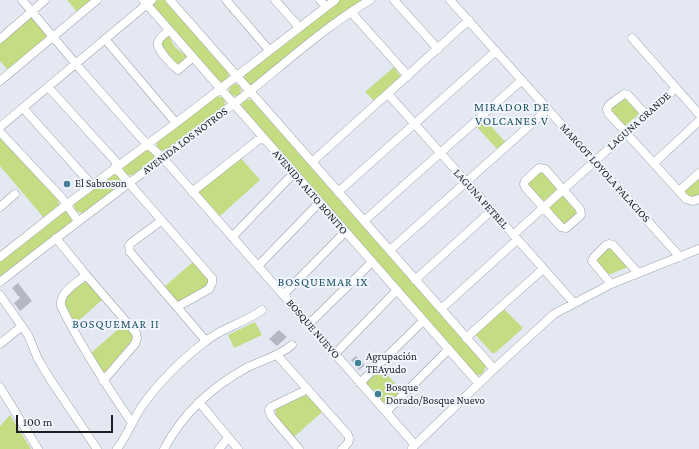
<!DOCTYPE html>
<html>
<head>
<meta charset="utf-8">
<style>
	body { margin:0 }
	#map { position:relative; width:699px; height:449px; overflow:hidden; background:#e3e8f3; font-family:"Crimson Pro",serif }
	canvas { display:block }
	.scale { position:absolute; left:16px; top:415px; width:97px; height:18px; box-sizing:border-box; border:2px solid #1c1e22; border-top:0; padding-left:5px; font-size:12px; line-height:14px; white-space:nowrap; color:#1c1e22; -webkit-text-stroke:3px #f1f5fe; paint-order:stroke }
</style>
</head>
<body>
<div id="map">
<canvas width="699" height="449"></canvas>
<div class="scale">100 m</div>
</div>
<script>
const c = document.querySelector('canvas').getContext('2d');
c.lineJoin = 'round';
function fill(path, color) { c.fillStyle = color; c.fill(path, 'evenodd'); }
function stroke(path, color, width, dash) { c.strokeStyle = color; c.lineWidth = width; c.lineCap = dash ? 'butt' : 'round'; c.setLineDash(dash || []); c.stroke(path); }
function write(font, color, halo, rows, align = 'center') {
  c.font = font + ' "Crimson Pro",serif'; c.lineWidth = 4; c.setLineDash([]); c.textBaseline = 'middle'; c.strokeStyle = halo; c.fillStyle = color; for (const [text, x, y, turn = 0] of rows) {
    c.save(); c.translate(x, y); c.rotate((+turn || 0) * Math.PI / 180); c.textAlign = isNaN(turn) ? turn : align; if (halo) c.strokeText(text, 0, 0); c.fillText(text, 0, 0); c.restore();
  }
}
fill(new Path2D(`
	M67,0H94L78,13Z
	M156,0H165L228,72L229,78L221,83L153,7V3Z
	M339,0H363L355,4L254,84L250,85L244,78L245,75Z
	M32,17L48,36L9,71L0,61V41L28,18Z
	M168,34C170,36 170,38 171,40C173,47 183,54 189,57L177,68L159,42Z
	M394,67L401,77L374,101L365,92Z
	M229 90a6 6 0 1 1 12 0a6 6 0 1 1-12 0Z
	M217,96C223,97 227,100 224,107L167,150L163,151L157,148V142Z
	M625,96L640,113L625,126L610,112V108Z
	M247,99L252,100L486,366L483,373L480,375H476L241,108L242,103Z
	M483,117L506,143L498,150L474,124Z
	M0,138L58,199L59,205L44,218L0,166Z
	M147,149H149L154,155V159L133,175H127L123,170L124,166Z
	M240,157L260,180L220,216L198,192V189Z
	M541,170L557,185L556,190L544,201L540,200L526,183Z
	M113,174L117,175L122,181L120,186L83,213C77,213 74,209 74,204Z
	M699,176V195L690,197L685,192L684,189Z
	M562,195L566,196L580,212L565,226L549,211V206Z
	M67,211L72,219L71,222L0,277V261L63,212Z
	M609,246L628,267L608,275L595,262Z
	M193,262L208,279V285L181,301L177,302L164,287Z
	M84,282L88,283L103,299L75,324L64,302L66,296Z
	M503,308L523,328L495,353H492L474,333Z
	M255,322L262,335L234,348L228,335Z
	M124,324L134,337L132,340L106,371L103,372L91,353Z
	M379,366L403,392L387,408L364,382Z
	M306,395L323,411L294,437C288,430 273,418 276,408Z
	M10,415L31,449H0V426Z`), '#c4dc82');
fill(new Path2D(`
	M18,283L32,301L20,311L14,303L20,298L12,288Z
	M279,330L287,337L277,346L269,339Z
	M356,356L365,365L359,370L351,360Z`), '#b3b8c2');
const minor = new Path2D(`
	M22,0L75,63L141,138L163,158L415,445
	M143,0L479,384
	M170,0L494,369
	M226,0L269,50
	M275,0L299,27
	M320,0L326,7
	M394,0L438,49
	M450,0L680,257
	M351,12L408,76
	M169,30C166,33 160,37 158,42C155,48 173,66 178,70L193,57
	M632,38L699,114
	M0,39L45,0
	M105,39L176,123
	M0,81L97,0
	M48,87L119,165
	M388,94L574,303
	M23,108L92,185
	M646,115L628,95L624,94L609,105L607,109L608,113L686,199L693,201L699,199
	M0,127L152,0
	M0,132L62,198L78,221
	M312,162L469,20
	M654,163L699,121
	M115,167L212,278V283L209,289L177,307
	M539,168L545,169L580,209L581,215L566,228L561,227L525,187L524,184L525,181Z
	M679,191L699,173
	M192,192L262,137
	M338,192L496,51
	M0,207L15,194
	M161,221L131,243L129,246L130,252L206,341
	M364,221L522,80
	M513,235L676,88
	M232,237L294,173
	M56,238L86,275L136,333L137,338L135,344L103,381
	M390,250L548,109
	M0,257L66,205L176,123L335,0
	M258,266L319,203
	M86,275C77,283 59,292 61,306C81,347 106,385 132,423
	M415,280L491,211
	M0,282C77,221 157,163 235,103C279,69 321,29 370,0
	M611,284L592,261L594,257L606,245L609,244L613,245L638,273
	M0,295L28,335L38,359L50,379L97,449
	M283,295L345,232
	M441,309L517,240
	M309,324L372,262
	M466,338L543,269
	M0,344L22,326
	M335,354L397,290
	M277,355L348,435C351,442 347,444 342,449
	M360,383L423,321
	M0,387L38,449
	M199,402L238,449
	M386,412L449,349
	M412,448L494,369L554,314L611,284L699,249
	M117,449C126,437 132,422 140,409C158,383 181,360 206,341C223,327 245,323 262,310
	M164,449C183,413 213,386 248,367C263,360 279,356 292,345
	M219,449L228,438
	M299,449L271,416L269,410L271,407L308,389`);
stroke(minor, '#9ba0aa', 9);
stroke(minor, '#fff', 8);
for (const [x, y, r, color] of [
	[67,184,4,"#407f94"],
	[358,363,4,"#407f94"],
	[378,394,4,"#407f94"]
]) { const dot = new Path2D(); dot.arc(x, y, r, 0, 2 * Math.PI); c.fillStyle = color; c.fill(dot); stroke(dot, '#f1f5fe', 1.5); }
write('11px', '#1c1e22', '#f1f5fe', [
	["LAGUNA GRANDE",639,121,-42],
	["AVENIDA LOS NOTROS",185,141,-37],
	["MARGOT LOYOLA PALACIOS",605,173,48],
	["AVENIDA ALTO BONITO",310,192,49],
	["LAGUNA PETREL",481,199,48],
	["BOSQUE NUEVO",313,329,49]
]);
write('11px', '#1c1e22', '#f1f5fe', [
	["El Sabroson",75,184],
	["Agrupación",366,357],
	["TEAyudo",366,370],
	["Bosque",386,388],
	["Dorado/Bosque Nuevo",386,401]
], 'left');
c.letterSpacing = '1px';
write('12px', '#1e5161', '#f1f5fe', [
	["MIRADOR DE",512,107],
	["VOLCANES V",512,121],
	["BOSQUEMAR IX",323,282],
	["BOSQUEMAR II",116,324]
]);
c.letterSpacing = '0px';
</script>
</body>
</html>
